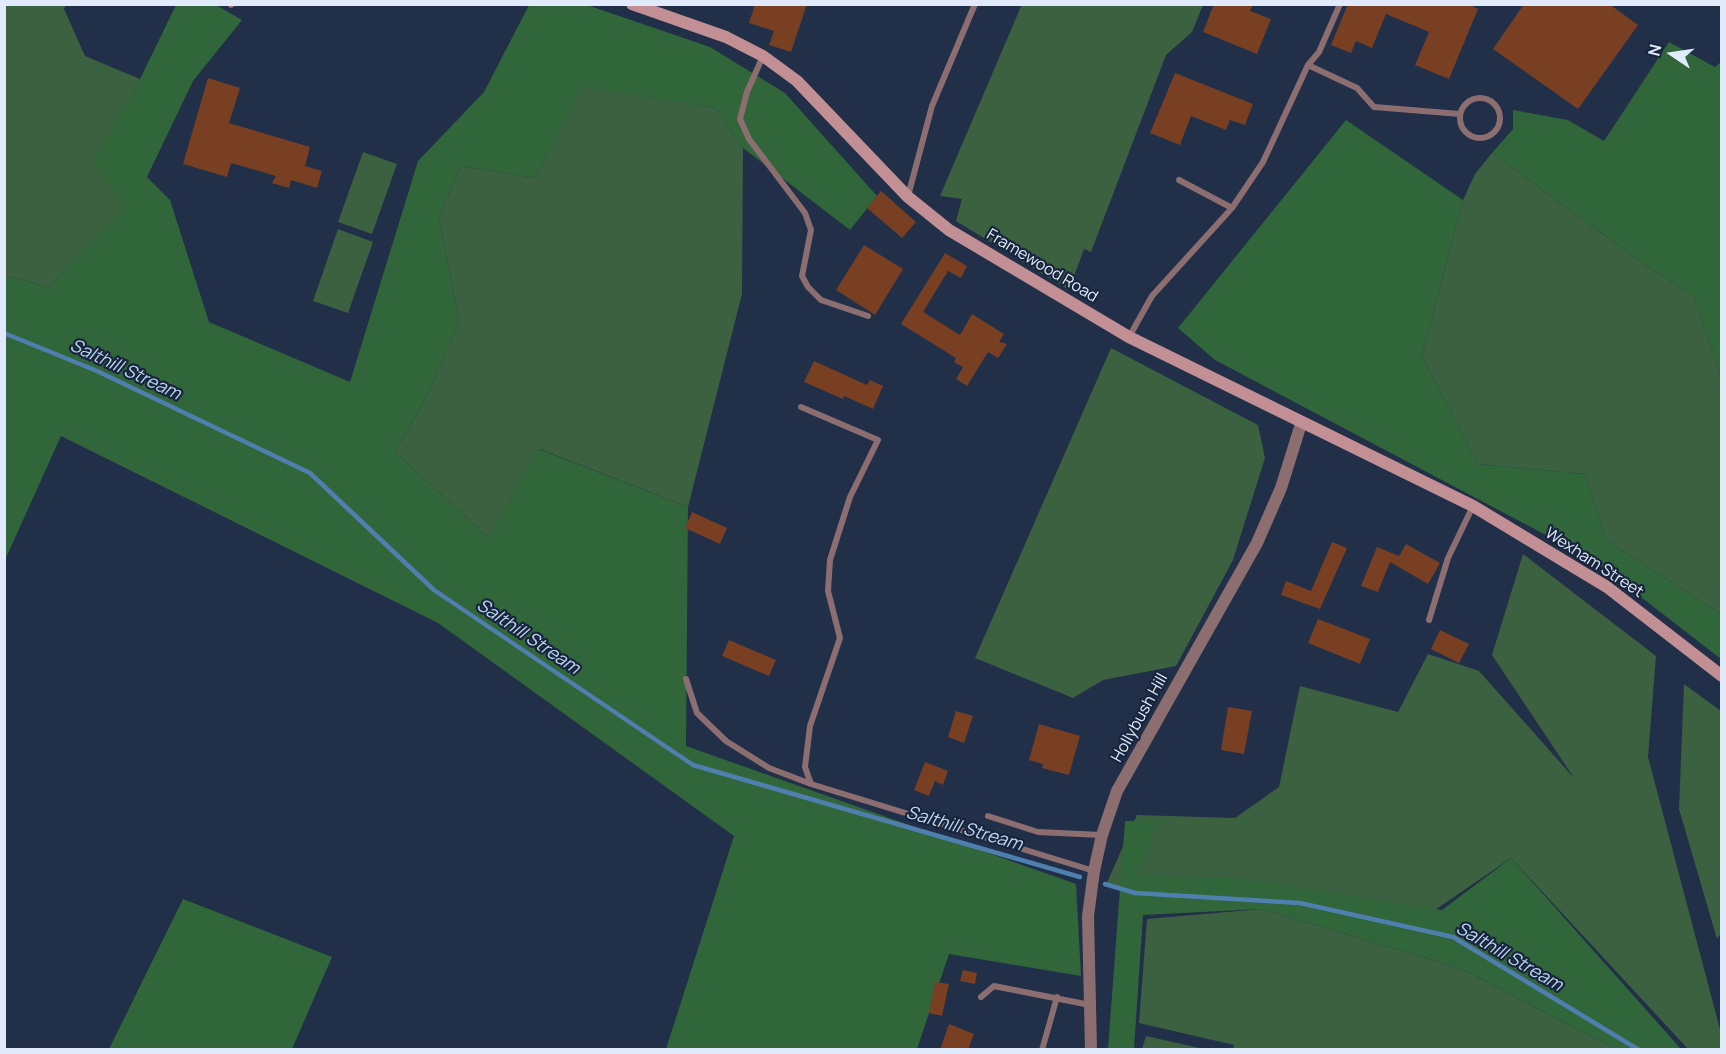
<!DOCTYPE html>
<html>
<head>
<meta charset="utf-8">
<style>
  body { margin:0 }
  #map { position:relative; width:1726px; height:1054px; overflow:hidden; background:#212f48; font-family:Manrope,sans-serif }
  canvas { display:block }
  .frame { position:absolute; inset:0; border:6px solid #e0eafa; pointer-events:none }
  .north { position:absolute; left:1642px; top:24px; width:60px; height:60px; -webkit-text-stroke:4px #18253d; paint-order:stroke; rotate:283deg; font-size:16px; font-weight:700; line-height:24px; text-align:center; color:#e0eafa }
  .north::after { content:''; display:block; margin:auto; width:21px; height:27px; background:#e0eafa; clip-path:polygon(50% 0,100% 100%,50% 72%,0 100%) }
</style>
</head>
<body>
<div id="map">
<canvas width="1726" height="1054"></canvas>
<div class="frame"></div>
<div class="north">N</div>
</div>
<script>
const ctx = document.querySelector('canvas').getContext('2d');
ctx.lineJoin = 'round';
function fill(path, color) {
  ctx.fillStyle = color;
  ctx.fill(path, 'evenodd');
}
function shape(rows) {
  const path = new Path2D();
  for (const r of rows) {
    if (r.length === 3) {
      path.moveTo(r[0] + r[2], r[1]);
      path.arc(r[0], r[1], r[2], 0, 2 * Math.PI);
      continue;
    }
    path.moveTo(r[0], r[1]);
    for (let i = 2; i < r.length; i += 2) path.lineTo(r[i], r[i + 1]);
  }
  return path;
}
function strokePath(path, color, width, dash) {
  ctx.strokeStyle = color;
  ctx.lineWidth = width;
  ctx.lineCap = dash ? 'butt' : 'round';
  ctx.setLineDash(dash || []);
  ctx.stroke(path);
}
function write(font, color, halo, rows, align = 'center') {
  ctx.font = font + ' Manrope,sans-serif';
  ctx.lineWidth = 4.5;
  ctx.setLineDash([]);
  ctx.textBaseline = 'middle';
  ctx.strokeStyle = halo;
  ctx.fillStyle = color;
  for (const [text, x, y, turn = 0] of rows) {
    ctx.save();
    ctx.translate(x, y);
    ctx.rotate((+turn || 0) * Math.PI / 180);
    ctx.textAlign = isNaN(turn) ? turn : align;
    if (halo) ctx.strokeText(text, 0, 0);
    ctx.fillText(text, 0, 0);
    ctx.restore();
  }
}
fill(shape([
  [1022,4,1203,5,1192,32,1166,55,1091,252,1084,249,1069,290,956,221,962,199,940,196],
  [4,5,66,5,64,9,85,56,140,79,93,162,127,208,48,287,5,275],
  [583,85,716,108,743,148,742,294,688,507,540,449,488,537,395,452,427,396,459,322,439,217,461,166,536,178],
  [363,152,397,164,372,234,338,222],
  [1492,153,1645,265,1694,296,1721,376,1721,614,1606,540,1585,474,1478,464,1422,356,1463,200,1475,174],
  [338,229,373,242,348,313,313,301],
  [1111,348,1258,425,1265,458,1233,560,1176,666,1103,680,1073,698,975,658],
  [1523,554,1656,656,1648,757,1721,1033,1721,1049,1688,1049,1511,858,1416,923,1229,893,1105,887,1137,815,1235,818,1279,787,1300,686,1398,712,1428,654,1479,671,1574,778,1492,655],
  [1684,684,1721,711,1722,932,1717,939,1679,809],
  [1262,909,1462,969,1615,1049,1233,1049,1234,1045,1139,1023,1147,919],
  [1146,1036,1204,1049,1142,1049]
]), '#3b6140');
fill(shape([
  [176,5,216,5,242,20,193,81,147,177,170,200,209,322,350,382,418,161,484,92,529,5,587,5,710,47,785,93,877,196,850,230,743,148,716,108,583,86,536,178,461,166,439,217,459,322,427,396,395,452,488,537,539,449,688,507,686,746,1076,884,1081,976,949,954,917,1049,666,1049,734,836,438,623,61,436,5,560,5,275,48,287,126,208,92,162,140,79],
  [1669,42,1715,67,1721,62,1721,376,1694,296,1645,265,1492,153,1513,129,1513,110,1568,120,1604,141],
  [1346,120,1463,200,1422,356,1478,464,1585,474,1606,540,1721,614,1721,659,1593,560,1215,360,1178,328],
  [1159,820,1137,876,1232,877,1442,910,1511,858,1681,1049,1615,1049,1462,969,1262,909,1143,915,1134,1049,1108,1049,1125,821],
  [183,899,332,957,292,1049,109,1049]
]), '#31653a');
strokePath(shape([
  [4,333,97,371,310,473,434,590,693,765,1080,877],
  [1105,884,1135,893,1300,903,1453,937,1639,1050]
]), '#4f7fae', 4.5);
fill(shape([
  [755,4,807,4,791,52,769,45,774,31,749,23],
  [1214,4,1253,4,1250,11,1271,19,1257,54,1203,32],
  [1348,4,1468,4,1478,9,1449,79,1415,65,1429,32,1386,14,1372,48,1356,41,1351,53,1331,45],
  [1524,4,1609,4,1638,25,1578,109,1493,49],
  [1175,73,1253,104,1245,125,1230,120,1226,130,1191,116,1180,145,1150,133],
  [208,78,240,88,229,123,310,147,305,166,322,171,317,188,291,180,289,188,272,183,276,176,231,163,227,177,183,164],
  [881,191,916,222,902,238,867,208],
  [864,245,903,269,875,315,836,290],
  [945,253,967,266,961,278,948,271,923,312,960,335,972,314,1004,334,999,342,1007,344,998,358,988,352,967,386,956,379,963,367,954,362,956,358,901,324],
  [814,361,867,385,870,380,883,386,873,409,844,396,843,399,804,382],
  [692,512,727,528,720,544,685,528],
  [1332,542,1347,548,1320,609,1281,595,1286,581,1311,591],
  [1406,544,1440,563,1428,584,1390,562,1378,592,1361,586,1377,547,1399,556],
  [1318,619,1370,639,1360,664,1308,643],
  [1440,630,1469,644,1459,663,1431,649],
  [729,640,776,660,769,676,722,656],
  [1228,707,1252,711,1244,754,1221,750],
  [956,711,973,716,964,743,948,737],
  [1039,724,1080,736,1069,775,1042,768,1043,764,1029,760],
  [925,762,948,771,943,785,935,781,929,796,914,790],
  [963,970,977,973,975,984,960,981],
  [935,982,949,984,942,1016,929,1013],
  [949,1024,974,1034,968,1050,940,1050]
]), '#783f23');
strokePath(shape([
  [231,5,231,4],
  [763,56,747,92,740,119,749,139,805,213,811,230,802,276,808,287,821,300,868,316],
  [1308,65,1357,88,1374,107,1460,114],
  [1480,118,20],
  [1179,180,1232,208],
  [908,196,932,106,975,4],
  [1129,337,1152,296,1232,208,1263,162,1308,65,1319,52,1340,4],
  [801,407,878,440,850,497,830,560,828,591,840,638,810,726,805,767,811,784],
  [1429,620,1448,558,1473,506],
  [686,679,697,713,726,741,769,768,811,784,1094,871],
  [988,816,1038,832,1101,835],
  [981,997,994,986,1090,1005],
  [1042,1050,1057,997]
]), '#8d6e70', 6);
strokePath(shape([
  [1091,1050,1088,916,1094,871,1102,835,1117,791,1257,543,1281,488,1301,424]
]), '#8d6e70', 12);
strokePath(shape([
  [632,4,726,37,763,56,797,81,908,197,949,230,1129,337,1473,506,1607,587,1722,676]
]), '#c29094', 12);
write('16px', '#e0eafa', '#18253d', [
  ["Framewood Road",1042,266,31],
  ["Wexham Street",1594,563,33],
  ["Hollybush Hill",1140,718,-61]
]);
write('italic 18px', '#bbd6f1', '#18253d', [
  ["Salthill Stream",125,370,25],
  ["Salthill Stream",528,637,34],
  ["Salthill Stream",964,829,16],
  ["Salthill Stream",1509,957,30]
]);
</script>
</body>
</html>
